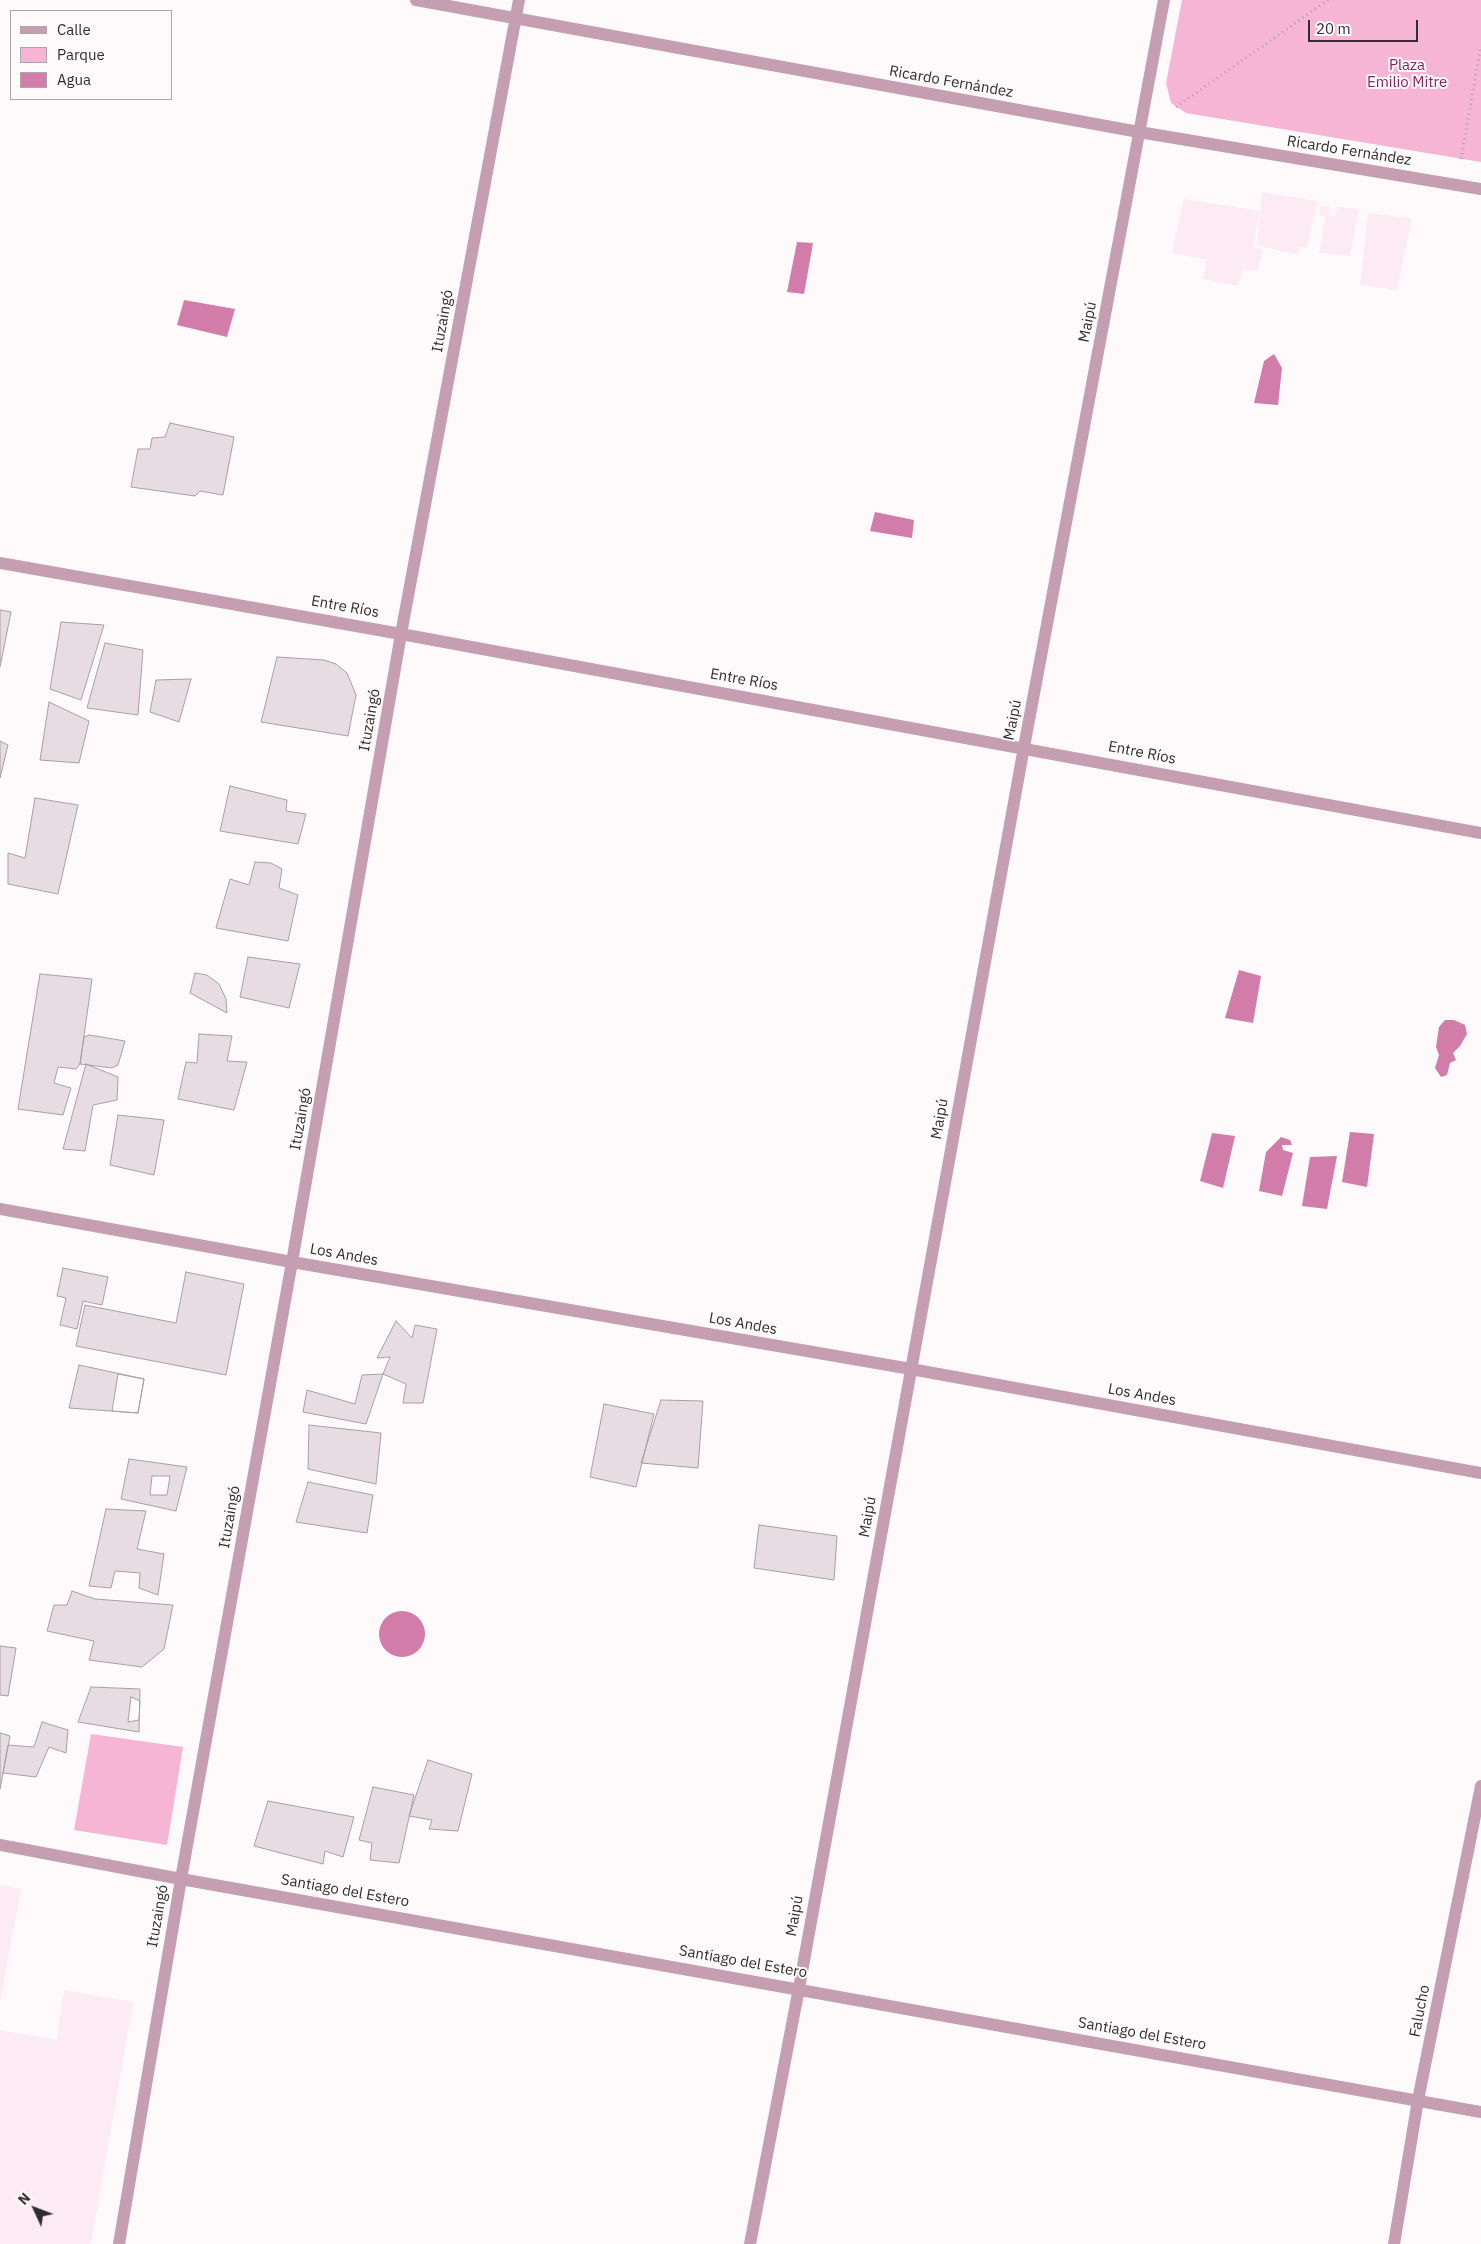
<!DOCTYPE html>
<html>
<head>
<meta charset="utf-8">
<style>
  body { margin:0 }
  #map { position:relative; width:1481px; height:2244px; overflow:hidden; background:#fefafc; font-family:"IBM Plex Sans",sans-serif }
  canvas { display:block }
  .legend { position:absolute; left:10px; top:10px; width:162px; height:90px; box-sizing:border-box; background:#fefafc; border:1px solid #aca8aa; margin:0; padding:6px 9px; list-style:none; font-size:15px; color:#312d2f }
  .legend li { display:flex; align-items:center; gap:10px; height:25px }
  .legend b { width:25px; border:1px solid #aca8aa }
  .north { position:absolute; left:10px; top:2184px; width:50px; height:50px; -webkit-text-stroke:4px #fefafc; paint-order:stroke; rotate:313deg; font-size:14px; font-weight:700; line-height:20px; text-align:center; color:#312d2f }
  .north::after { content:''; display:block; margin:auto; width:18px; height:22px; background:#312d2f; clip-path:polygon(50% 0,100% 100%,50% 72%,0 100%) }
  .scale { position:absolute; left:1308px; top:20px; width:110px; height:22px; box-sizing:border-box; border:2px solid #312d2f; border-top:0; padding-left:6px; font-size:15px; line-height:18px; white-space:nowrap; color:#312d2f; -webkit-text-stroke:4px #fefafc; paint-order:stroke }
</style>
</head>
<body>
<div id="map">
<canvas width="1481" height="2244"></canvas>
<ul class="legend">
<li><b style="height:6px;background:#c69eb1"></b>Calle</li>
<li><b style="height:14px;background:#f6b5d5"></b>Parque</li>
<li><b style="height:14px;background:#d27ca9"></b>Agua</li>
</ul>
<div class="north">N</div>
<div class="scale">20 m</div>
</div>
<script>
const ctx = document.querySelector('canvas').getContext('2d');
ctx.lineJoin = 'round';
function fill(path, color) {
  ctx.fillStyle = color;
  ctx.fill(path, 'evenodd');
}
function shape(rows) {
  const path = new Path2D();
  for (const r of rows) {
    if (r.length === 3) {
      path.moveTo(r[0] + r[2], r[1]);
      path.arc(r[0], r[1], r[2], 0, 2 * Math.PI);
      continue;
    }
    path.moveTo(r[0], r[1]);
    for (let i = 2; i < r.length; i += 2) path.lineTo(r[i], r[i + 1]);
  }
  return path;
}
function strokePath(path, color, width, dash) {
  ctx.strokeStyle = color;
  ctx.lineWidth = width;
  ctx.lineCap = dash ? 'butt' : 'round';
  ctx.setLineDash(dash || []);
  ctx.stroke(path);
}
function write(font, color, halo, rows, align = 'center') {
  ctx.font = font + ' "IBM Plex Sans",sans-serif';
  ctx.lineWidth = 4;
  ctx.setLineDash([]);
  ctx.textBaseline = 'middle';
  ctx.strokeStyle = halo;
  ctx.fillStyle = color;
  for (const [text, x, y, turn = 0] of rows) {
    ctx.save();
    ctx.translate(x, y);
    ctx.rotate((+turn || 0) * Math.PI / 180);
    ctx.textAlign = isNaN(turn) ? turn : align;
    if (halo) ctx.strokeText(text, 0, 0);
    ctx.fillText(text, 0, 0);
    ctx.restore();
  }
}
fill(shape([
  [1262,192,1317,201,1307,247,1299,247,1298,255,1257,245],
  [1184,199,1260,211,1253,247,1264,250,1257,271,1243,270,1238,286,1203,279,1207,260,1172,253],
  [1320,206,1331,207,1329,215,1335,216,1337,207,1359,209,1350,256,1319,253,1325,217,1319,215],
  [1368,213,1412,218,1397,290,1360,285],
  [0,1885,21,1889,0,2002],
  [64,1990,133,2002,91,2244,0,2244,0,2030,57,2040]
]), '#fdebf4');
fill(shape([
  [1182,0,1481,0,1481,162,1186,113,1171,103,1166,83],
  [91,1734,183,1747,167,1845,74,1830]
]), '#f6b5d5');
fill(shape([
  [797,242,813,243,804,294,787,292],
  [184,300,235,309,227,337,177,325],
  [1274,354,1282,368,1278,405,1254,403,1264,361],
  [875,512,914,520,912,538,870,531],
  [1239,970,1261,976,1253,1023,1225,1018],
  [1445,1020,1454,1020,1465,1025,1467,1034,1460,1046,1453,1053,1456,1060,1450,1063,1447,1075,1441,1077,1435,1068,1439,1055,1436,1047,1439,1027],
  [1350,1132,1374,1134,1367,1187,1342,1182],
  [1212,1133,1235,1136,1223,1188,1200,1181],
  [1281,1137,1290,1140,1292,1145,1282,1145,1283,1150,1293,1153,1282,1196,1259,1191,1266,1152],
  [1337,1156,1327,1209,1302,1206,1310,1157],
  [402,1634,23]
]), '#d27ca9');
const building = shape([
  [170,423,234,437,223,495,200,491,195,496,131,487,138,449,150,449,152,438,165,437,170,423],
  [0,610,11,612,0,667,0,610],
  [61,622,104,625,81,700,50,689,61,622],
  [105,643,143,650,138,715,87,708,105,643],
  [277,657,324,660,336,664,347,673,356,695,348,736,261,722,277,657],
  [191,679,179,722,150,712,156,680,191,679],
  [49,702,89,721,79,763,40,760,49,702],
  [0,741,8,745,0,778,0,741],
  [230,786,287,800,286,811,306,814,298,844,220,831,230,786],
  [35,798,78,805,58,894,8,884,8,853,25,858,35,798],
  [255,862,271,863,282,869,279,888,298,895,288,941,216,928,230,879,249,885,255,862],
  [248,957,300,964,289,1008,240,997,248,957],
  [195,973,207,975,219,984,226,999,227,1013,190,993,195,973],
  [40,974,92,979,80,1064,76,1069,58,1067,54,1083,71,1088,63,1115,18,1109,40,974],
  [199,1034,232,1036,227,1061,247,1062,234,1110,178,1099,186,1062,197,1063,199,1034],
  [89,1035,125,1041,118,1065,112,1068,80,1064,84,1037,89,1035],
  [86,1064,118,1077,117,1100,93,1105,85,1151,63,1149,86,1064],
  [118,1115,164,1120,154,1175,110,1165,118,1115],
  [63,1268,108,1277,102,1305,83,1301,77,1329,60,1325,66,1298,57,1296,63,1268],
  [186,1272,244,1284,226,1375,76,1346,85,1305,176,1323,186,1272],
  [396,1321,412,1338,415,1325,437,1329,423,1403,403,1403,406,1384,383,1374,390,1357,377,1358,396,1321],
  [79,1365,144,1379,138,1413,69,1408,79,1365],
  [118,1374,144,1379,138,1413,112,1411,118,1374],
  [383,1374,366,1424,303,1412,307,1390,355,1404,362,1375,383,1374],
  [661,1400,703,1401,698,1468,641,1463,661,1400],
  [604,1404,654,1414,636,1487,590,1477,604,1404],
  [309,1425,381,1433,376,1484,308,1469,309,1425],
  [129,1459,187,1467,176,1511,121,1499,129,1459],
  [152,1476,170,1476,167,1495,150,1495,152,1476],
  [308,1482,373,1495,367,1533,296,1522,308,1482],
  [106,1509,146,1511,137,1549,164,1554,158,1595,139,1588,140,1573,115,1571,111,1588,89,1586,106,1509],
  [759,1525,837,1536,834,1580,754,1568,759,1525],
  [72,1591,95,1599,173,1605,164,1649,142,1667,89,1660,94,1641,47,1631,54,1605,67,1605,72,1591],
  [0,1646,16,1648,8,1696,0,1695,0,1646],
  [91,1687,140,1689,139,1732,78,1722,91,1687],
  [131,1697,140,1701,139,1720,128,1722,131,1697],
  [42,1722,68,1730,66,1753,49,1747,36,1777,3,1773,8,1745,34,1747,42,1722],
  [0,1733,10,1736,0,1789,0,1733],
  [428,1760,472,1774,458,1831,429,1829,432,1820,409,1816,428,1760],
  [373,1787,414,1795,399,1863,370,1860,372,1843,359,1840,373,1787],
  [268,1801,354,1817,343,1857,325,1851,323,1864,254,1846,268,1801]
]);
fill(building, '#e7dce1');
strokePath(building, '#a99fa3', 1);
strokePath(shape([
  [1176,107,1328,0],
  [1461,159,1481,46]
]), '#a8a4a6', 3, [1, 4]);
strokePath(shape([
  [416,0,1139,132,1481,189],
  [0,563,401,634,1481,833],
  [0,1209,292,1262,911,1369,1481,1473],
  [0,1845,181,1879,1481,2112],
  [119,2244,181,1879,292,1262,401,634,519,0],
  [750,2244,799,1988,1024,747,1164,0],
  [1394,2244,1418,2100,1481,1786]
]), '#c69eb1', 12);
write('15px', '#892461', '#fefafc', [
  ["Plaza",1407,66],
  ["Emilio Mitre",1407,83]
]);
write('15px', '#312d2f', '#fefafc', [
  ["Ricardo Fernández",951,82,10],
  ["Ricardo Fernández",1349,151,9],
  ["Ituzaingó",443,321,-80],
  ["Maipú",1088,322,-79],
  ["Entre Ríos",345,607,10],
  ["Entre Ríos",744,680,10],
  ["Ituzaingó",370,720,-80],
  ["Maipú",1013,720,-79],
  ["Entre Ríos",1142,753,11],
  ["Ituzaingó",301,1119,-80],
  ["Maipú",940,1119,-80],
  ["Los Andes",344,1255,10],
  ["Los Andes",743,1324,10],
  ["Los Andes",1142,1395,10],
  ["Ituzaingó",230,1517,-80],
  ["Maipú",868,1517,-80],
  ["Santiago del Estero",345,1891,10],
  ["Ituzaingó",158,1916,-80],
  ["Maipú",795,1916,-80],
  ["Santiago del Estero",743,1962,10],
  ["Falucho",1420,2011,-79],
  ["Santiago del Estero",1142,2034,10]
]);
</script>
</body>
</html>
